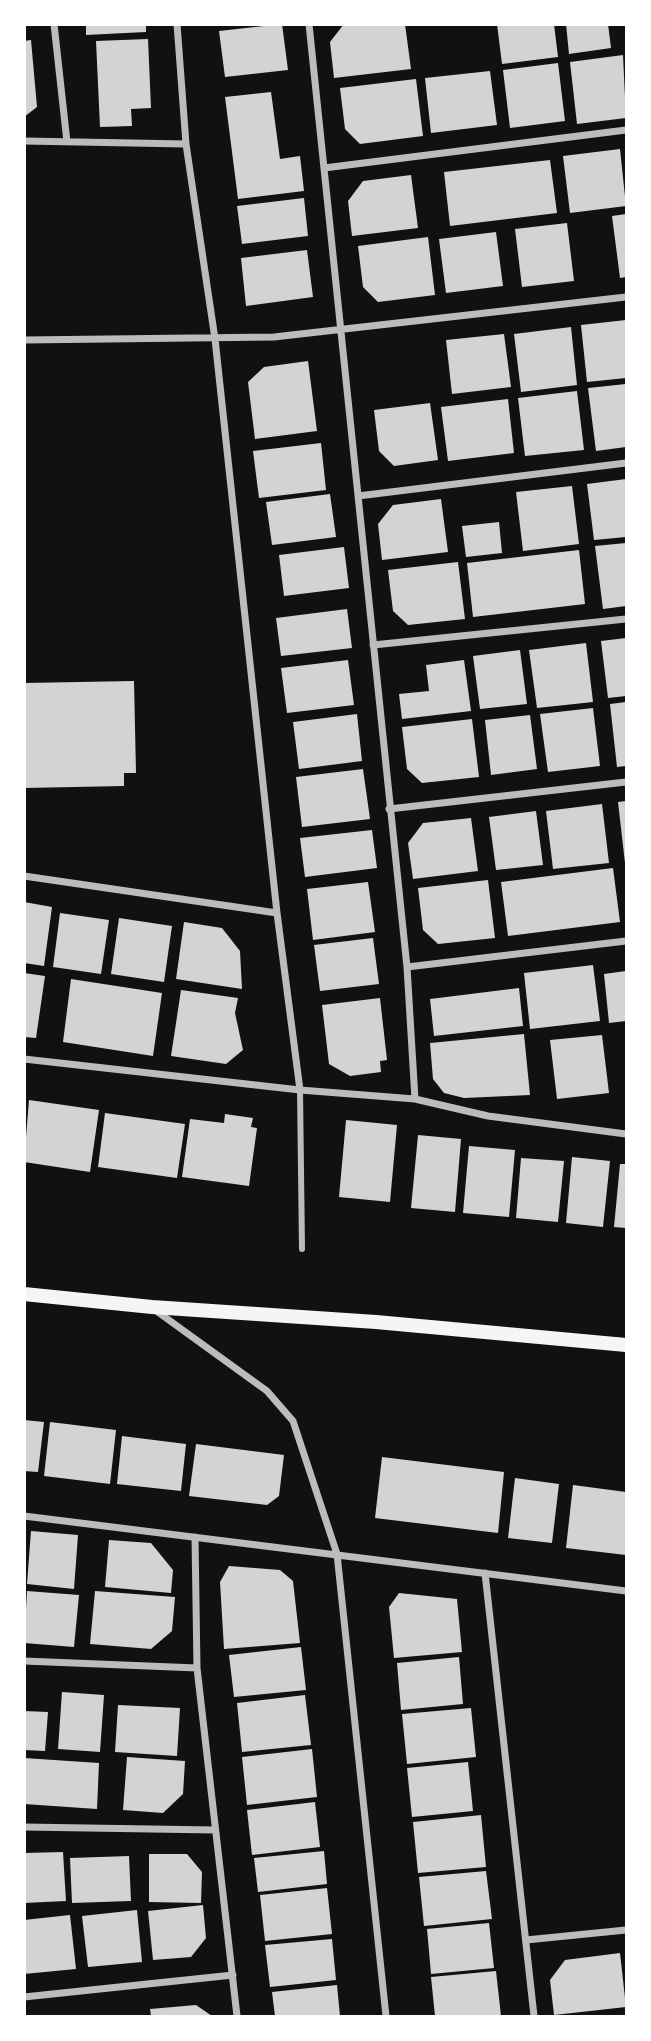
<!DOCTYPE html>
<html>
<head>
<meta charset="utf-8">
<style>
  body { margin:0 }
  #map { position:relative; width:651px; height:2041px; overflow:hidden; background:#111; font-family:"Noto Sans",sans-serif }
  canvas { display:block }
  .frame { position:absolute; inset:0; border:26px solid #fff; pointer-events:none }
</style>
</head>
<body>
<div id="map">
<canvas width="651" height="2041"></canvas>
<div class="frame"></div>
</div>
<script>
const ctx = document.querySelector('canvas').getContext('2d');
ctx.lineJoin = 'round';
function fill(path, color) {
  ctx.fillStyle = color;
  ctx.fill(path, 'evenodd');
}
function shape(rows) {
  const path = new Path2D();
  for (const r of rows) {
    path.moveTo(r[0], r[1]);
    for (let i = 2; i < r.length; i += 2) path.lineTo(r[i], r[i + 1]);
  }
  return path;
}
function strokePath(path, color, width, dash) {
  ctx.strokeStyle = color;
  ctx.lineWidth = width;
  ctx.lineCap = dash ? 'butt' : 'round';
  ctx.setLineDash(dash || []);
  ctx.stroke(path);
}
fill(shape([
  [86,24,146,24,146,32,86,35],
  [282,24,288,70,225,77,219,31],
  [344,24,405,24,411,69,334,78,330,42],
  [497,24,554,24,558,57,502,64],
  [566,24,608,24,611,48,569,54],
  [148,39,151,108,131,109,132,126,100,127,96,41],
  [31,40,37,107,24,117,24,41],
  [623,55,626,118,577,124,570,62],
  [558,63,565,121,510,128,503,70],
  [490,71,497,125,431,133,425,78],
  [416,79,423,136,360,144,345,129,340,88],
  [271,92,280,159,300,156,304,191,238,199,225,97],
  [620,149,626,206,570,213,563,156],
  [550,160,557,213,450,226,444,172],
  [411,175,418,228,352,236,348,201,363,181],
  [304,198,308,236,242,244,237,206],
  [626,214,626,277,620,278,612,216],
  [567,223,574,281,522,287,515,229],
  [496,232,503,286,446,293,439,239],
  [428,237,435,295,378,302,363,287,358,246],
  [307,250,313,297,246,306,241,258],
  [626,320,626,378,587,382,581,325],
  [571,327,577,385,521,392,514,334],
  [504,334,511,387,452,394,446,340],
  [308,361,317,431,255,439,248,382,264,367],
  [626,384,626,447,596,451,588,388],
  [577,391,584,450,525,456,518,398],
  [508,399,514,453,448,461,441,407],
  [430,403,438,460,394,466,379,451,374,410],
  [321,443,326,490,259,498,253,451],
  [626,479,626,537,594,540,587,484],
  [572,486,579,544,523,551,516,492],
  [330,494,336,537,272,545,266,502],
  [441,499,448,552,382,560,378,524,393,505],
  [499,522,502,553,466,557,462,526],
  [626,543,626,606,603,609,595,546],
  [344,547,349,588,284,596,279,555],
  [579,550,585,604,473,617,467,563],
  [458,562,465,619,408,625,393,611,388,570],
  [347,609,352,648,281,656,276,618],
  [626,638,626,696,608,698,601,641],
  [586,643,593,702,537,708,529,650],
  [520,650,527,704,480,709,473,656],
  [348,660,354,705,287,713,281,668],
  [464,660,471,711,402,719,399,694,429,691,426,665],
  [134,681,136,773,124,773,124,786,24,788,24,683],
  [626,702,626,766,617,767,610,704],
  [593,708,600,766,548,772,540,714],
  [357,714,362,761,299,769,293,722],
  [530,715,537,769,491,775,485,720],
  [472,719,479,777,422,783,407,769,402,727],
  [363,769,370,819,302,827,296,777],
  [626,801,626,863,625,863,618,802],
  [602,804,609,863,553,869,546,811],
  [536,811,543,865,496,870,489,817],
  [471,818,478,871,413,879,408,843,423,823],
  [372,830,377,868,305,877,300,838],
  [613,868,620,922,508,936,501,882],
  [488,880,495,938,438,944,423,930,418,888],
  [368,882,375,932,313,940,307,889],
  [24,902,52,907,44,966,24,963],
  [60,913,109,920,101,974,53,967],
  [119,918,172,926,164,982,111,974],
  [184,922,222,928,240,951,242,989,176,979],
  [373,938,379,984,320,991,314,945],
  [593,965,600,1021,530,1029,524,973],
  [626,971,626,1021,609,1023,604,974],
  [24,973,45,976,36,1038,24,1037],
  [71,979,162,993,153,1056,63,1042],
  [519,988,523,1026,434,1036,430,999],
  [181,990,238,998,235,1013,243,1050,226,1064,171,1056],
  [380,998,387,1060,380,1061,381,1072,350,1076,329,1064,322,1005],
  [524,1034,530,1095,464,1098,444,1093,433,1079,430,1043],
  [602,1035,609,1093,557,1099,550,1040],
  [29,1100,99,1110,90,1172,24,1162],
  [105,1113,185,1124,177,1178,98,1167],
  [225,1114,253,1118,251,1127,257,1128,249,1186,182,1177,190,1119,224,1123],
  [346,1120,397,1125,390,1202,339,1197],
  [418,1135,461,1139,455,1212,411,1208],
  [469,1146,515,1150,509,1217,463,1213],
  [572,1157,610,1161,603,1227,566,1223],
  [521,1158,564,1161,558,1222,516,1218],
  [620,1164,626,1164,626,1228,614,1227],
  [24,1420,44,1422,38,1472,24,1471],
  [50,1422,116,1430,110,1484,44,1476],
  [122,1436,186,1444,181,1491,117,1484],
  [196,1444,284,1455,279,1496,267,1505,189,1496],
  [382,1457,504,1472,498,1533,375,1518],
  [515,1478,559,1484,552,1543,508,1538],
  [573,1485,626,1492,626,1555,566,1548],
  [31,1531,78,1535,74,1589,27,1584],
  [109,1540,151,1543,173,1570,171,1593,105,1587],
  [229,1566,280,1570,293,1581,300,1643,224,1649,220,1582],
  [27,1591,79,1595,74,1647,24,1643],
  [95,1591,175,1597,172,1631,151,1649,90,1644],
  [399,1593,457,1599,462,1652,394,1658,389,1607],
  [301,1647,306,1690,234,1697,229,1655],
  [459,1657,463,1704,401,1710,397,1663],
  [62,1692,104,1695,100,1752,58,1749],
  [305,1695,311,1745,242,1752,237,1703],
  [118,1705,180,1708,177,1756,115,1752],
  [471,1708,476,1757,407,1764,402,1714],
  [24,1711,48,1712,45,1751,24,1750],
  [312,1749,317,1797,247,1805,242,1757],
  [127,1757,185,1761,183,1794,163,1813,123,1810],
  [24,1758,99,1763,97,1809,24,1804],
  [468,1762,473,1811,412,1817,407,1768],
  [315,1802,320,1847,252,1855,247,1810],
  [481,1815,486,1867,418,1873,413,1822],
  [324,1851,327,1884,258,1892,254,1858],
  [63,1852,66,1901,24,1903,24,1853],
  [149,1854,187,1854,202,1872,201,1903,149,1902],
  [129,1856,131,1901,72,1903,70,1858],
  [486,1871,492,1919,424,1926,419,1877],
  [327,1888,332,1934,265,1941,260,1895],
  [203,1905,206,1938,191,1957,153,1960,148,1911],
  [137,1910,142,1962,88,1967,82,1916],
  [70,1915,76,1969,24,1974,24,1920],
  [489,1923,494,1968,431,1974,427,1929],
  [332,1939,336,1980,270,1987,265,1945],
  [620,1953,626,2007,554,2015,550,1980,565,1960],
  [496,1971,501,2016,435,2016,431,1977],
  [337,1985,340,2016,275,2016,272,1992],
  [196,2005,212,2016,151,2016,150,2009]
]), '#d3d3d3');
strokePath(shape([
  [300,1090,302,1249]
]), '#bcbcbc', 6);
strokePath(shape([
  [54,24,67,142],
  [177,24,186,144,215,339,277,913,300,1090],
  [309,24,407,967,415,1099],
  [24,141,186,144],
  [324,168,626,130],
  [24,340,274,337,626,297],
  [358,496,626,463],
  [373,645,626,619],
  [389,809,626,782],
  [24,876,277,913],
  [407,967,626,941],
  [24,1059,300,1090,415,1099,488,1116,626,1134],
  [155,1310,267,1391,293,1421,337,1554,386,2016],
  [24,1516,626,1591],
  [195,1537,197,1668,237,2016],
  [485,1573,534,2016],
  [24,1661,197,1668],
  [24,1827,215,1830],
  [526,1940,626,1930],
  [24,1997,233,1975]
]), '#bcbcbc', 7);
strokePath(shape([
  [24,1294,152,1307,376,1322,626,1345]
]), '#f5f5f5', 14);
</script>
</body>
</html>
